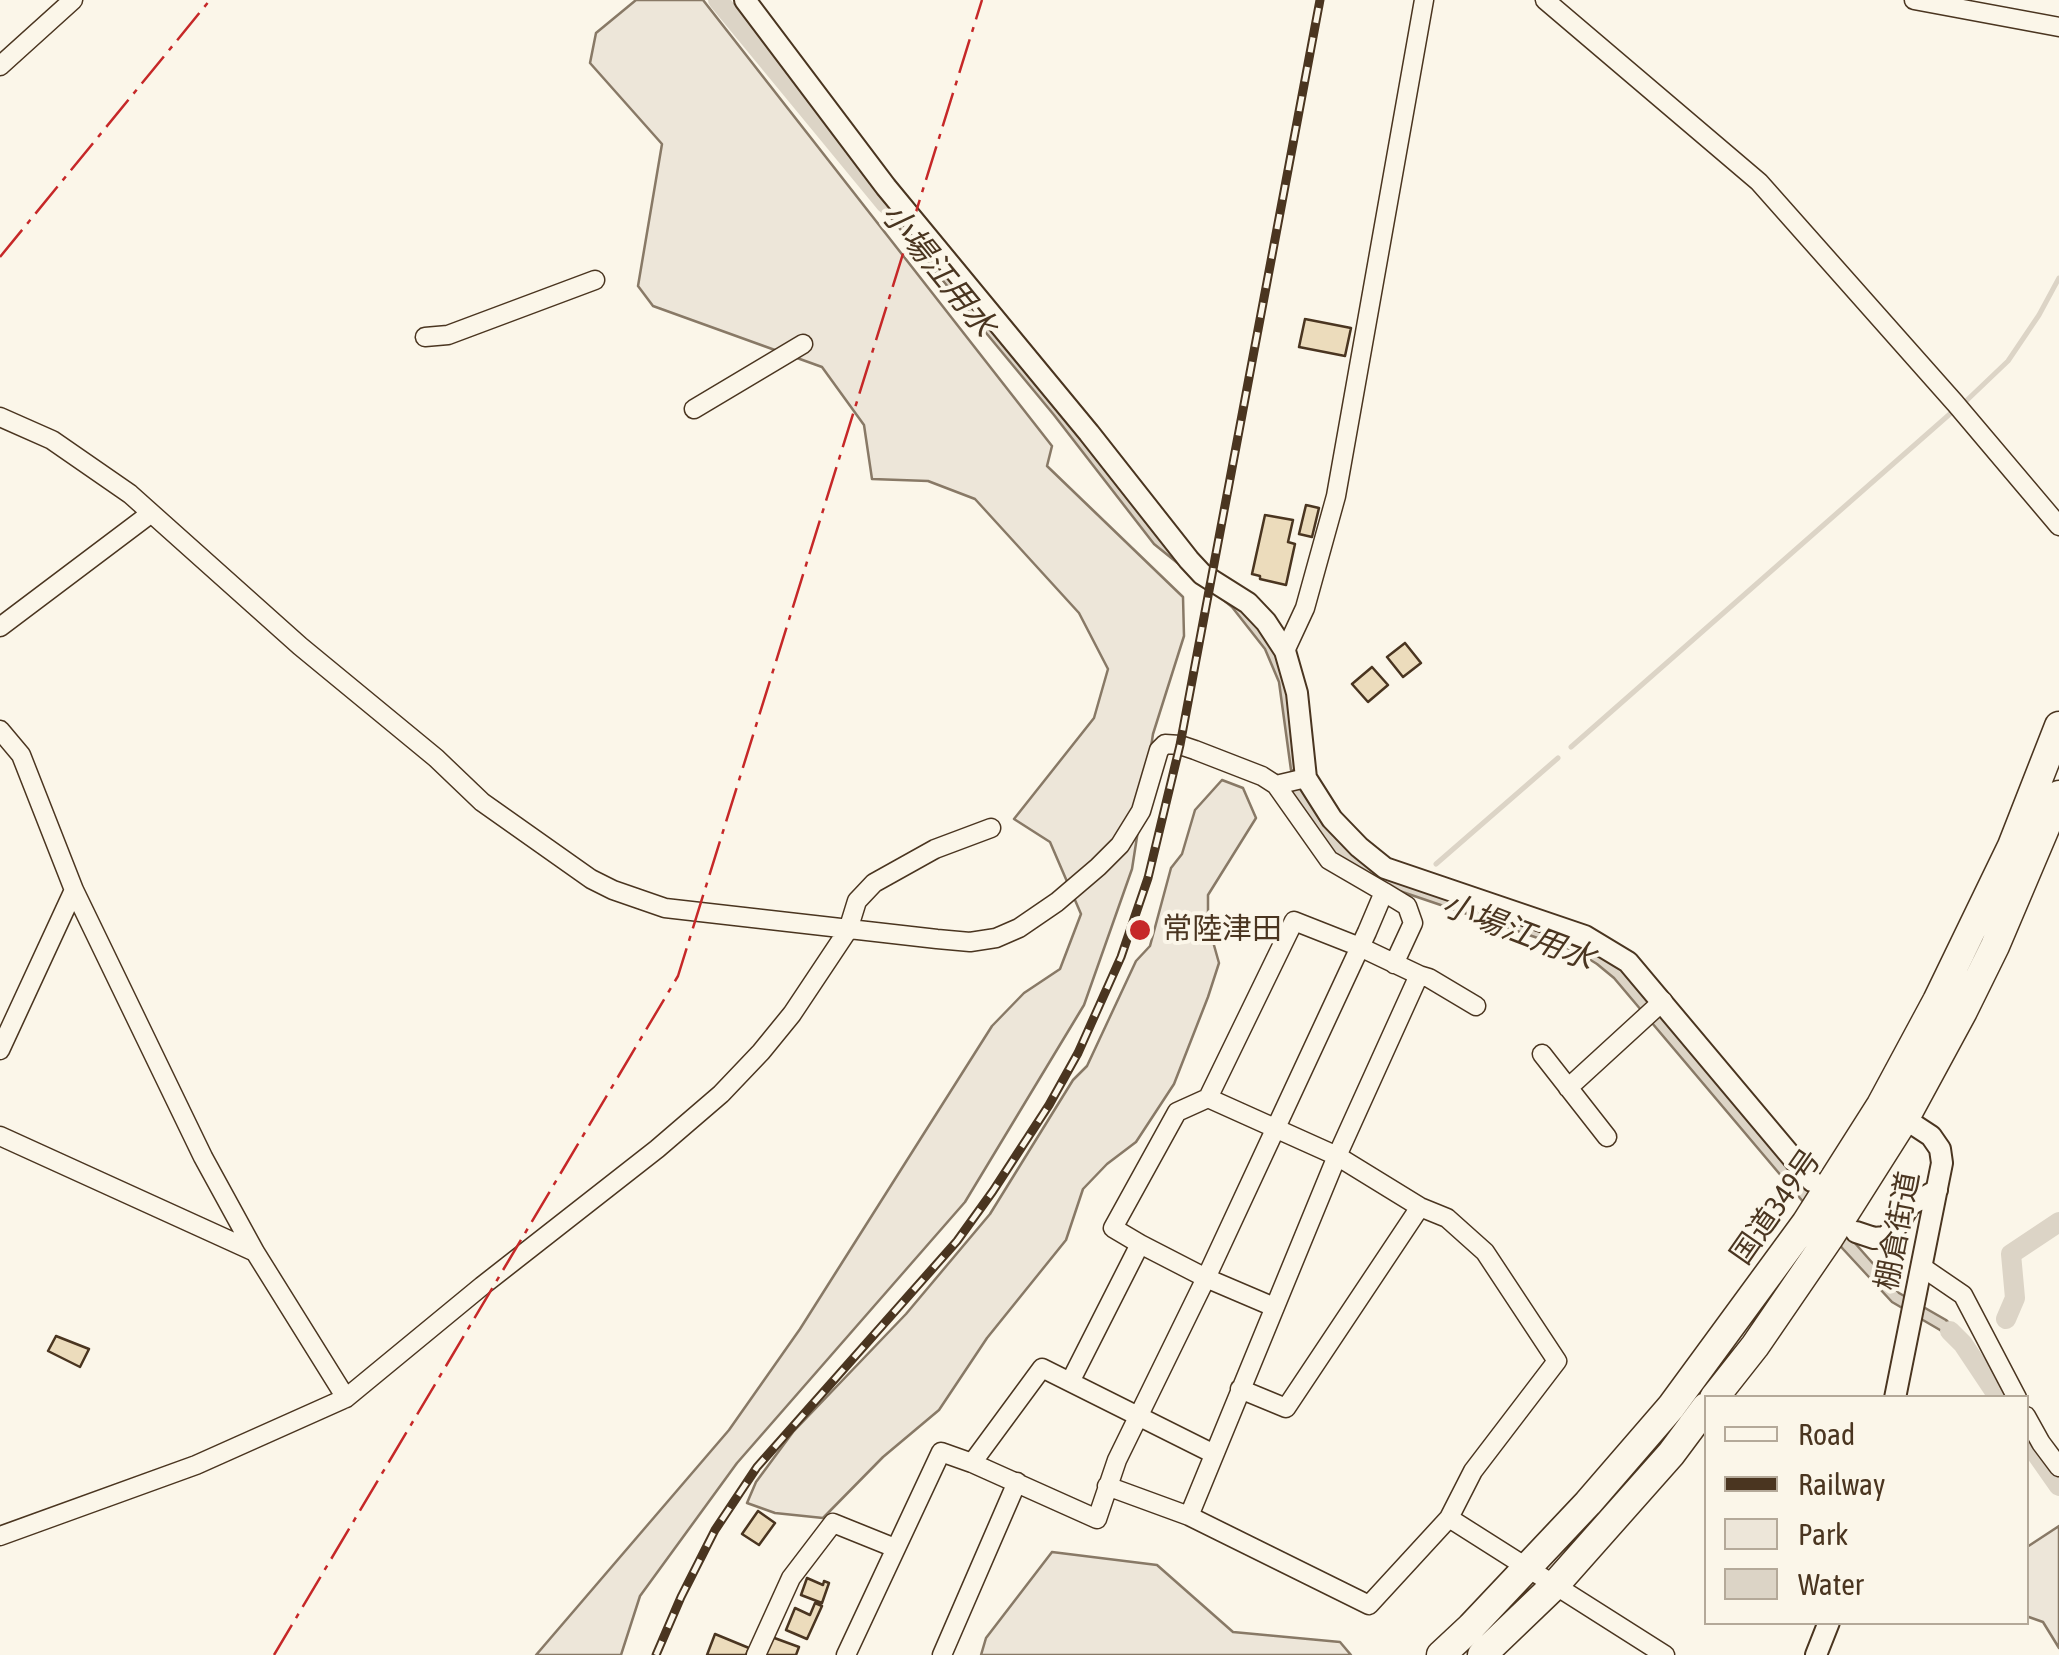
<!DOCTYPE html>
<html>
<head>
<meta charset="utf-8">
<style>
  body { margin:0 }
  #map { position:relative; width:2059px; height:1655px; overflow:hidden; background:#fbf6e9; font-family:"Asap Condensed",sans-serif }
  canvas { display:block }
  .legend { position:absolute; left:1704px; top:1395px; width:325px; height:230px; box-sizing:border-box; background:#fbf6e9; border:2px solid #b4a999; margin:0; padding:12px 18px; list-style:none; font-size:30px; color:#4a3520 }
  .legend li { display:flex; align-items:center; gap:20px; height:50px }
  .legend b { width:50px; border:2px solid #b4a999 }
</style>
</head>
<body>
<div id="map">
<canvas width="2059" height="1655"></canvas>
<ul class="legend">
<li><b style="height:12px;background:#fbf6e9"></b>Road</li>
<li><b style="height:12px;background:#4a3520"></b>Railway</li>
<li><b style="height:28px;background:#ede6d9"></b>Park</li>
<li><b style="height:28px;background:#dcd4c6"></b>Water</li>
</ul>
</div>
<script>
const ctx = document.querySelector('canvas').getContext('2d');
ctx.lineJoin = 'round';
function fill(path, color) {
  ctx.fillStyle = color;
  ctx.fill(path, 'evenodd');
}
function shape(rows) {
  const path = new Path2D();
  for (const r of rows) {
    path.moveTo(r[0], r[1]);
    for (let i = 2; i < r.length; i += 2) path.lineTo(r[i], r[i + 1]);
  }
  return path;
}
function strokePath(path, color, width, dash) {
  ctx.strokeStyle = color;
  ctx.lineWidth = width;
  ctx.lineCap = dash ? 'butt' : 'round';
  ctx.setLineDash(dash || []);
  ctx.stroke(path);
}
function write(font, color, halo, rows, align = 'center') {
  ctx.font = font + ' "Asap Condensed","Noto Sans JP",sans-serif';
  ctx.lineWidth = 8;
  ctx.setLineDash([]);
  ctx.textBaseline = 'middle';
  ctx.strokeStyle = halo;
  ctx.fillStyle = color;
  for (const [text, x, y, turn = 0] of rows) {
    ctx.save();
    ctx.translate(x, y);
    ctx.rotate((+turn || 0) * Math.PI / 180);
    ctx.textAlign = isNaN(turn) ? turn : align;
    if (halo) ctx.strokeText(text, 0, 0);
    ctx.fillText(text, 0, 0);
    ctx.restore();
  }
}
const green = shape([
  [636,0,703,0,1052,446,1047,466,1183,597,1184,636,1153,734,1132,869,1084,1005,965,1202,737,1463,640,1596,621,1655,536,1655,729,1430,800,1329,992,1026,1024,993,1060,969,1081,914,1050,842,1014,819,1094,718,1108,669,1079,613,975,499,928,481,872,479,864,425,822,367,653,306,638,286,662,144,590,63,596,33,636,0],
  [1222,780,1243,788,1256,818,1208,895,1208,924,1219,963,1208,997,1174,1084,1136,1142,1107,1164,1083,1189,1066,1240,987,1338,939,1410,883,1457,823,1518,775,1513,747,1503,756,1482,793,1432,906,1314,990,1214,1073,1080,1087,1066,1136,961,1150,946,1171,868,1182,854,1195,810,1222,780],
  [2059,1526,2059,1648,2043,1622,2026,1616,2027,1547,2059,1526],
  [1052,1552,1157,1565,1233,1632,1340,1642,1351,1655,981,1655,986,1638,1052,1552]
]);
fill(green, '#ede6d9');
strokePath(green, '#887966', 2.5);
const water = shape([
  [875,183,1062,409,1241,603,1274,646,1290,681,1300,771,1291,770,1279,682,1265,649,1232,607,1154,544,1054,415,867,189,875,183],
  [1380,874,1579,941,1623,970,1808,1190,1899,1293,1946,1320,1974,1348,1963,1354,1940,1330,1892,1302,1843,1249,1614,978,1597,964,1576,951,1376,883,1380,874]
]);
fill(water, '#dcd4c6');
strokePath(water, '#887966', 2.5);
strokePath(shape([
  [1965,402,2008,361,2039,315,2059,278],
  [1571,747,1951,413],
  [1436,864,1558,758]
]), '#dcd4c6', 5);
strokePath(shape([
  [718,0,886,204],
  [1297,789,1304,814,1325,842,1346,861,1365,872],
  [2006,1319,2015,1298,2011,1254,2059,1222],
  [1950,1331,1963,1344,1999,1398],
  [2026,1439,2059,1486]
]), '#dcd4c6', 20);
const building = shape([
  [1305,319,1351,328,1345,356,1299,347,1305,319],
  [1306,505,1319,508,1312,537,1299,534,1306,505],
  [1265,515,1293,520,1288,542,1295,544,1286,585,1260,579,1260,576,1252,574,1265,515],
  [1405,643,1421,663,1403,677,1387,657,1405,643],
  [1372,667,1388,685,1368,702,1352,684,1372,667],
  [56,1336,89,1349,80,1367,48,1351,56,1336],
  [758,1511,775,1523,759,1545,742,1534,758,1511],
  [807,1578,823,1585,824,1581,829,1583,822,1603,801,1595,807,1578],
  [815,1603,822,1606,807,1639,786,1630,795,1608,810,1615,815,1603],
  [715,1634,749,1648,746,1655,707,1655,715,1634],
  [769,1636,799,1647,796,1655,762,1655,769,1636]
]);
fill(building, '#ecdcbc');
strokePath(building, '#4a3520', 2.5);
const minor = shape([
  [1545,0,1759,182,1955,403,2059,526],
  [1914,0,2059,27],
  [0,66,73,0],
  [425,337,448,335,595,280],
  [694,409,803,344],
  [0,417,52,440,130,494,300,646,436,758,482,802,591,879,613,890,665,908,937,939,970,942,996,938,1019,928,1057,902,1098,867,1120,845,1141,811,1159,750,1165,744,1180,745,1195,750,1262,776,1276,785,1306,778],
  [0,627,150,514],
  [1285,651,1305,608,1336,496,1424,0],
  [0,730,21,755,74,890,203,1157,255,1252,346,1398],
  [1384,892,1407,906,1413,923,1394,964],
  [1419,975,1429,978,1476,1006],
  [0,1050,74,890],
  [1542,1054,1607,1137],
  [1568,1088,1663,1001],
  [0,1136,255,1252],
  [1140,1244,1113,1228,1177,1112,1208,1098],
  [1922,1267,1963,1295,2017,1398],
  [1070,1382,1214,1454],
  [1240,1389,1286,1408,1420,1207],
  [2026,1416,2041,1443,2059,1467],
  [972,1463,1042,1368,1070,1382,1140,1244,1206,1278,1274,1307],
  [1107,1486,1189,1516,1369,1605,1449,1518,1473,1471,1557,1361,1485,1252,1447,1218,1420,1207,1337,1156,1208,1098,1294,921,1360,947,1419,975,1337,1156,1189,1516],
  [1449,1518,1665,1655],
  [0,1536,196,1465,346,1398,482,1286,657,1149,721,1094,761,1052,792,1014,848,930,857,901,874,883,935,849,991,828],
  [756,1655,791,1578,833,1523,895,1548],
  [846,1655,941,1452,972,1463,1097,1519,1117,1460,1206,1278,1367,932,1384,892,1329,860,1276,785],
  [942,1655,1017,1482]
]);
const tertiary = shape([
  [745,0,886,187,1089,433,1189,560,1202,574,1248,603,1266,622,1285,651,1297,693,1306,778,1332,819,1359,847,1385,868,1585,936,1628,962,1812,1181],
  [1856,1232,1874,1238,1885,1237,1897,1226,1910,1205,1937,1190],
  [1895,1398,1942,1163,1940,1149,1931,1136,1896,1113],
  [1816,1655,1829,1622]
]);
const trunk = shape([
  [1714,1398,1755,1346,1829,1238,1905,1118,1963,1011,1995,946,2059,795],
  [1441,1655,1471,1627,1588,1503,1671,1407,1806,1223,1881,1105,1937,1001,2012,846,2059,726],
  [1482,1655,1554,1586,1671,1454,1706,1407]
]);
strokePath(minor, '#4a3520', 21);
strokePath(tertiary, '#4a3520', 24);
strokePath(trunk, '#4a3520', 31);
strokePath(minor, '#fbf6e9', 18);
strokePath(tertiary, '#fbf6e9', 20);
strokePath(trunk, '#fbf6e9', 28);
const rail = shape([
  [656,1655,681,1597,715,1530,757,1467,957,1241,993,1191,1049,1105,1078,1053,1121,957,1148,878,1180,745,1320,0]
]);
strokePath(rail, '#4a3520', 9);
strokePath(rail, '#fbf6e9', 5, [15]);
strokePath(shape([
  [0,257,210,0],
  [274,1655,678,976,982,0]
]), '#c62828', 2.5, [35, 8, 5, 8]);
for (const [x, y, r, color] of [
  [1140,930,12,"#c62828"]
]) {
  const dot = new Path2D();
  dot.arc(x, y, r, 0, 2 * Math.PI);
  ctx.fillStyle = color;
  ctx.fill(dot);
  strokePath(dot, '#fbf6e9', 4);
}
write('30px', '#4a3520', '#fbf6e9', [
  ["常陸津田",1162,930]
], 'left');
write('30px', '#4a3520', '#fbf6e9', [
  ["国道349号",1776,1207,-55],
  ["棚倉街道",1898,1231,-79]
]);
write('italic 32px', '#4a3520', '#fbf6e9', [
  ["小場江用水",938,270,51],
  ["小場江用水",1518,932,21]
]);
</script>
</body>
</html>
